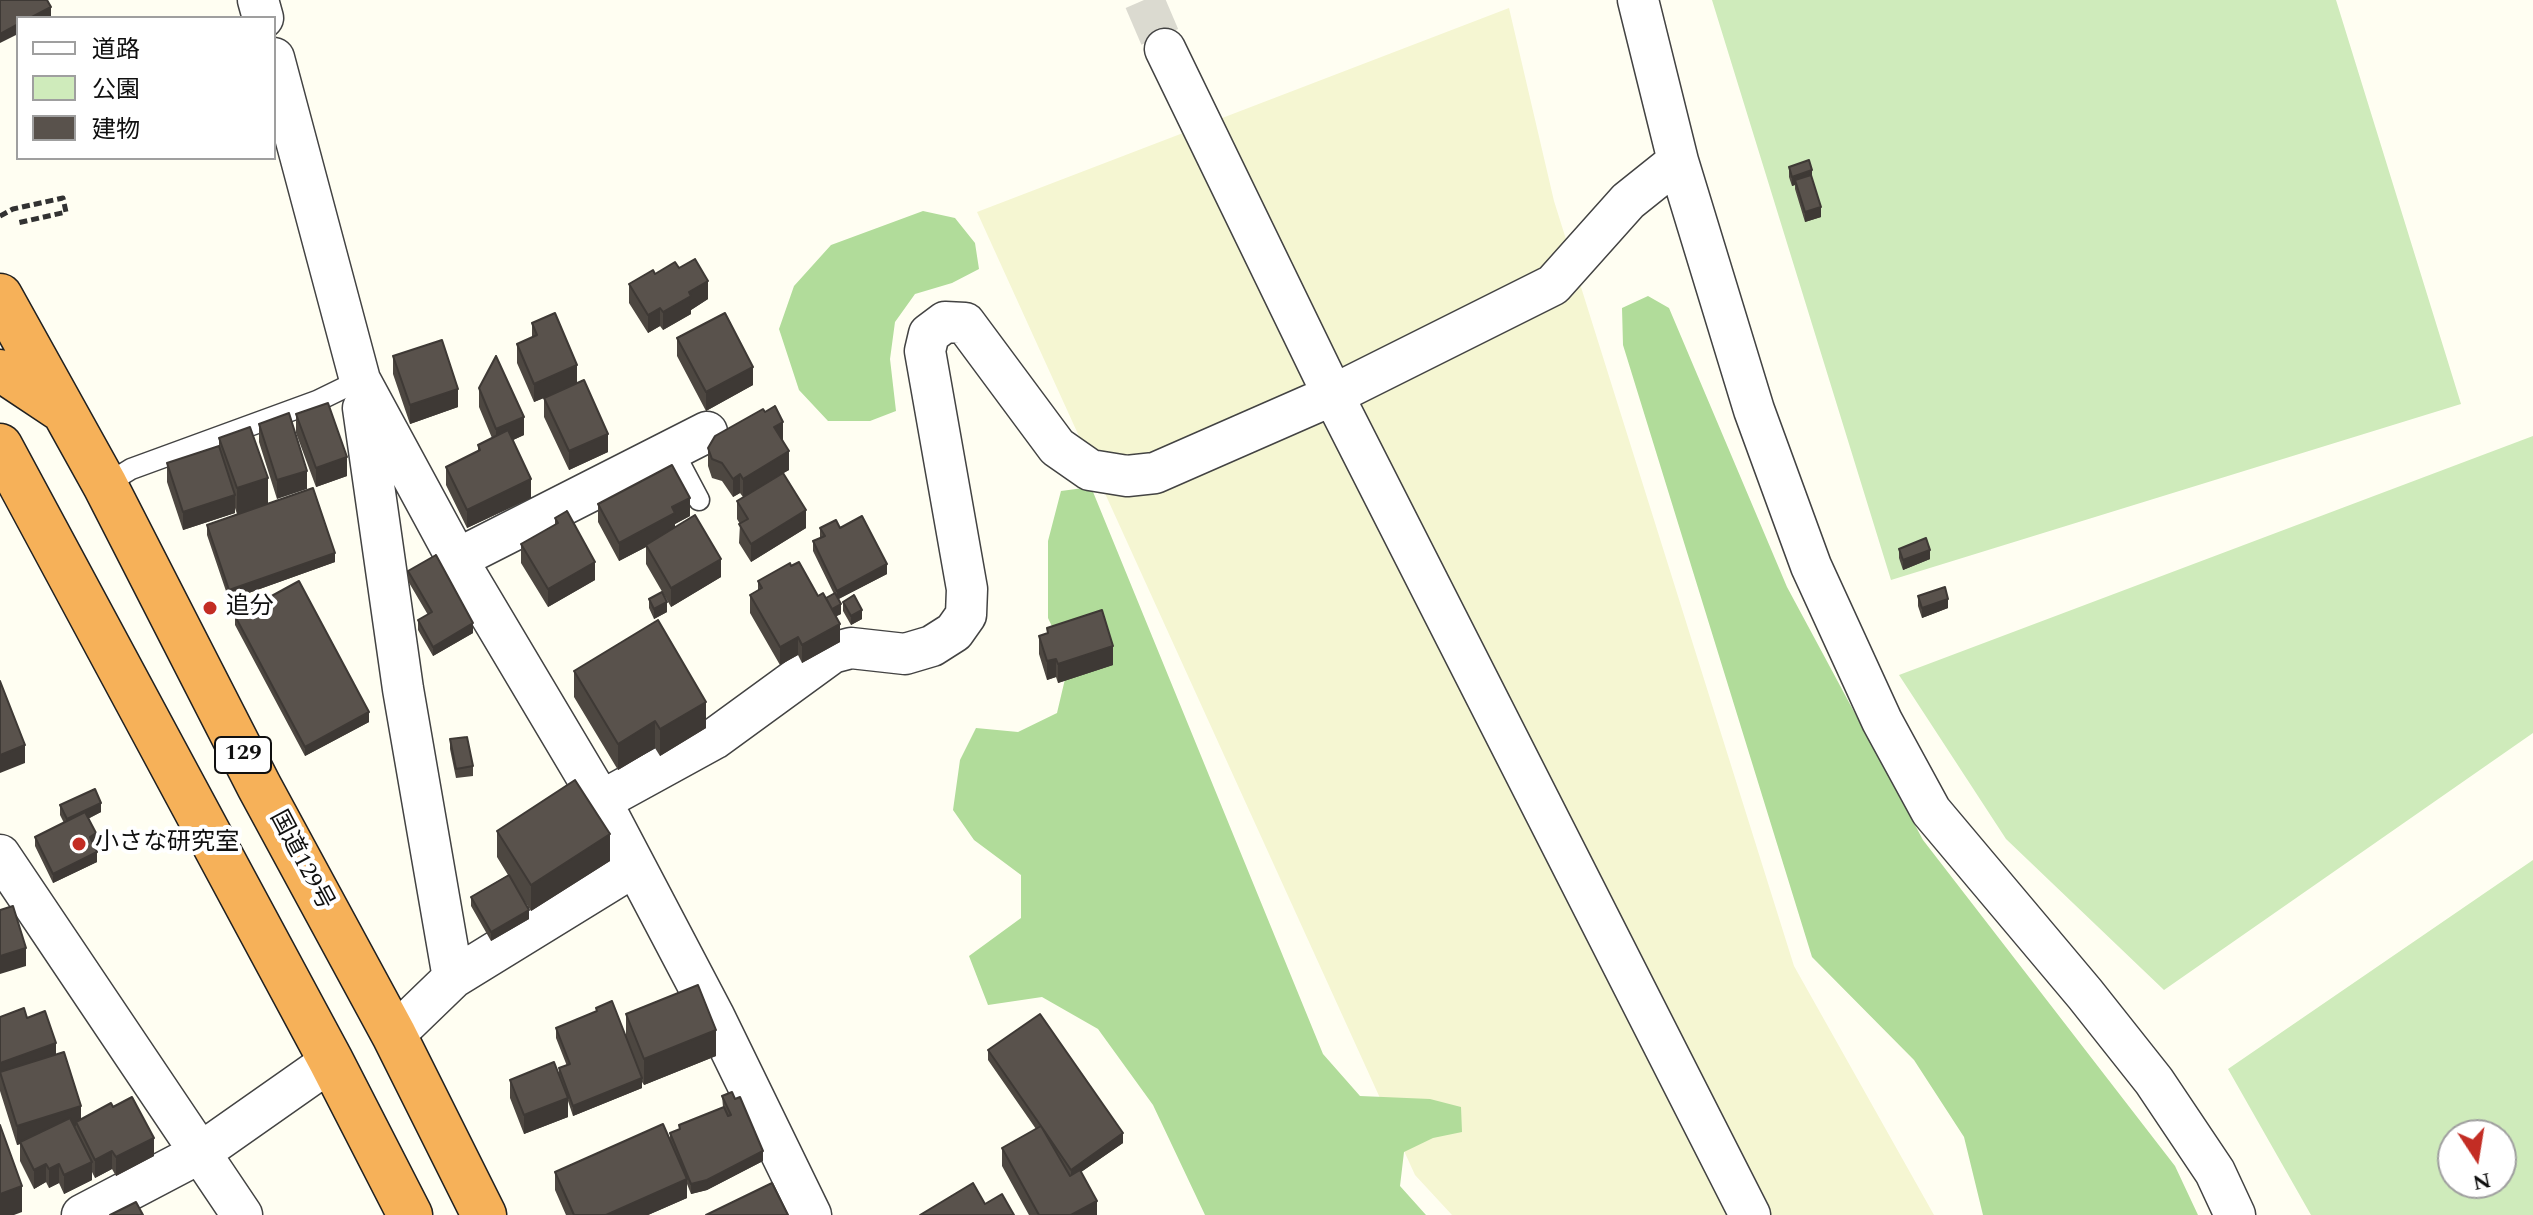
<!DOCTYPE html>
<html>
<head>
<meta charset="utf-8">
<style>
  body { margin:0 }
  #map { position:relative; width:2533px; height:1215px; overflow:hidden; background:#fffef2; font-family:Spectral,"Noto Sans JP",serif }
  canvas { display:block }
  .legend { position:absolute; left:16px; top:16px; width:260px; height:144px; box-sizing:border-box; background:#fff; border:2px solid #9f9f9f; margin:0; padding:10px 14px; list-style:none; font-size:24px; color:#101010 }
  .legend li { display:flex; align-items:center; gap:16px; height:40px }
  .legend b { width:40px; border:2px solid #9f9f9f }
  .north { position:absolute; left:2437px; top:1119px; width:80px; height:80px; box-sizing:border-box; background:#fff; border:2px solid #9f9f9f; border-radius:50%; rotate:168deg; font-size:22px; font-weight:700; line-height:32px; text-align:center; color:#101010 }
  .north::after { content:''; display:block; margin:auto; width:28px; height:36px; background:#c32d24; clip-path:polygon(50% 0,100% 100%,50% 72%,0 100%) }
</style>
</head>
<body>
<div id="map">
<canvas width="2533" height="1215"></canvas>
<ul class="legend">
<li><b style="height:10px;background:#fff"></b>道路</li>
<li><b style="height:22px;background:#cfebbb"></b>公園</li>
<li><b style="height:22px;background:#59524c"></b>建物</li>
</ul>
<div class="north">N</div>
</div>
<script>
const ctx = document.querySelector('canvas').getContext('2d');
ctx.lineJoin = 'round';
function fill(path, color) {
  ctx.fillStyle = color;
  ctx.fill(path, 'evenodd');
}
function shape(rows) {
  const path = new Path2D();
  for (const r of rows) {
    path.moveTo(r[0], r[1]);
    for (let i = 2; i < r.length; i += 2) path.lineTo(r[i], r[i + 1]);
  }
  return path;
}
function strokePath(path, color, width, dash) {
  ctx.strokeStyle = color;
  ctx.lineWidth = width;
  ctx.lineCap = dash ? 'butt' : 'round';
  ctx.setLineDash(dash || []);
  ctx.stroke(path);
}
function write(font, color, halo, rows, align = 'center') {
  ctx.font = font + ' Spectral,"Noto Sans JP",serif';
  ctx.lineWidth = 8;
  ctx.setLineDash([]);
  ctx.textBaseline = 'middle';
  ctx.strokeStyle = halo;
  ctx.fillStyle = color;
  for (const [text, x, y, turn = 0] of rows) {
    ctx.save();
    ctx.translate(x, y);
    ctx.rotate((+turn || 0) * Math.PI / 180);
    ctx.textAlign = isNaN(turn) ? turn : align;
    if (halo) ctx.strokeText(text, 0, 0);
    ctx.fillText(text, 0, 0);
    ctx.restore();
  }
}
fill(shape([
  [1509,8,1554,201,1794,966,1934,1215,1452,1215,1415,1175,977,212]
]), '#f5f6d2');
fill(shape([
  [1712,0,2336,0,2461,404,1891,580],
  [2533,436,2533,733,2164,990,2006,839,1899,675],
  [2533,860,2533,1215,2311,1215,2228,1069],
  [2501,1135,2501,1183,2453,1183,2453,1135]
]), '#cfebbb');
fill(shape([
  [923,211,955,218,975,243,979,269,952,283,915,294,895,322,890,359,896,411,870,421,828,421,799,390,779,329,794,286,831,245],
  [1648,296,1669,308,1787,587,1923,840,2175,1166,2198,1215,1983,1215,1964,1137,1914,1060,1812,957,1623,345,1622,308],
  [1091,487,1323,1054,1360,1096,1430,1099,1461,1107,1462,1132,1433,1138,1404,1152,1400,1186,1426,1215,1205,1215,1153,1105,1098,1029,1042,997,988,1005,969,956,1021,918,1021,875,974,840,953,810,960,760,976,728,1018,732,1057,713,1069,662,1048,618,1048,541,1061,491]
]), '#b1dc9a');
strokePath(shape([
  [1144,0,1165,49]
]), '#dbdad0', 40, [40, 20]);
const lane = shape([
  [672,449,699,500],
  [105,485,131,469,317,401,360,380]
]);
const street = shape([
  [258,0,263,18],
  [1638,0,1678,161,1754,410,1811,566,1882,721,1931,811,2085,994,2154,1081,2215,1172,2235,1215],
  [1165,49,1333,395,1750,1215],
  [274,58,360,380,457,559,601,801,714,1016,811,1215],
  [363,408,403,689,453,978,394,1035],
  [457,559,707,432],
  [601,801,714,739,832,653,851,648,905,654,932,646,954,632,966,615,967,589,925,351,929,334,945,322,965,323,1057,447,1090,470,1127,476,1155,473,1333,395,1553,285,1628,201,1678,161],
  [0,855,242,1215],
  [453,978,635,866],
  [82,1215,200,1153,331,1061]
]);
const highway = shape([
  [0,296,105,485,259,786,394,1035,484,1215],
  [0,372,8,374,59,408],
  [0,446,331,1061,410,1215]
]);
strokePath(lane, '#434343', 23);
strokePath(street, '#434343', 43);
strokePath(highway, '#212121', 47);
strokePath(shape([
  [0,216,13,209,63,198,66,212,17,223]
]), '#323232', 5, [8, 4]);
strokePath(lane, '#fff', 20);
strokePath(street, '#fff', 40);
strokePath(highway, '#f6b159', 44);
fill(shape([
  [1789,167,1812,180,1821,217,1805,222,1795,189,1795,185,1792,186,1789,177],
  [679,268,708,299,691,310,691,314,663,330,660,326,648,333,629,303,629,284,655,274],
  [532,323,577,383,608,452,569,470,544,417,544,398,559,392,534,402,517,363,517,344,532,338],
  [677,338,753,385,706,411,677,356],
  [393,356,458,407,410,424,393,374],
  [479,388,524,435,513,440,531,498,467,528,446,485,446,467,478,452,478,445,492,438,479,407],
  [289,413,277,499,259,442,259,424],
  [296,414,347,476,316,487,296,433],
  [219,438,268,504,335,562,229,600,207,535,207,525,237,514,235,508,235,513,183,530,167,482,167,463,219,446],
  [783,440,789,470,783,473,806,528,751,562,739,543,740,524,737,519,737,501,743,497,740,493,733,497,722,481,712,478,708,466,708,448],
  [598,504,690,516,675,524,675,528,721,577,671,607,646,564,646,547,619,561,598,522],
  [555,518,595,580,548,607,521,563,521,544,555,525],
  [820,528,840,528,887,574,838,599,841,614,836,616,840,642,802,663,798,655,780,665,750,613,750,595,758,590,758,581,826,598,834,594,813,551,813,541,820,538],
  [1899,549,1930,559,1903,570,1899,558],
  [408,571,473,633,433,656,418,630,418,620,428,615,408,581],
  [1918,596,1948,608,1922,618,1918,606],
  [649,599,667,612,654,619,649,608],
  [843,602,862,619,851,625,843,611],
  [235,616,369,722,305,756,235,625],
  [1047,628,1113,665,1058,683,1056,677,1047,680,1039,654,1039,636,1047,634],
  [574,671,706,728,660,756,655,748,618,770,574,697],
  [450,739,473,766,473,776,456,778,450,749],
  [60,805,101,812,88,819,96,843,93,844,97,862,53,883,35,846,35,837,64,823,60,815],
  [497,831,610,861,531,911,517,890,529,919,491,941,471,906,471,897,508,875,497,857],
  [596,1008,626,1037,626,1014,716,1056,644,1085,642,1082,642,1088,573,1116,568,1101,568,1117,524,1134,510,1098,510,1080,559,1075,559,1068,567,1066,556,1038,556,1028,596,1012],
  [0,1017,27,1018,56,1054,81,1119,154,1156,116,1176,112,1169,95,1178,92,1172,92,1180,64,1194,59,1183,49,1188,46,1182,34,1189,20,1161,20,1144,17,1145,0,1091],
  [988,1050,1123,1143,1081,1172,1097,1215,1029,1215,1002,1166,1002,1148,1036,1129,988,1060],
  [722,1096,763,1161,707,1190,691,1194,687,1184,687,1198,648,1215,566,1215,555,1190,555,1172,670,1140,670,1133,679,1129,679,1125,723,1107]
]), '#4d4741');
fill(shape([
  [51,7,51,16,47,18,30,18],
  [18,24,18,34,0,43,0,34],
  [1812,170,1812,180,1795,180,1795,185,1792,186,1792,177],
  [1821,207,1821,217,1805,222,1805,212],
  [708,281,708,299,691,310,691,314,663,330,663,312,689,292],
  [660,308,660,326,648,333,648,315],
  [577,365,577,384,534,402,534,384],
  [753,367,753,385,706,411,706,392],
  [458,389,458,407,410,424,410,405],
  [524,417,524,435,496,448,496,429],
  [783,422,783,440,774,445,774,427],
  [608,434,608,452,569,470,569,451],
  [789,451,789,470,743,497,743,479],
  [347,457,347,476,316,487,316,468],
  [307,471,307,489,277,499,277,480],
  [740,474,740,493,733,497,733,479],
  [268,478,268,505,237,514,237,488],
  [531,479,531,498,467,528,467,510],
  [235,495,235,513,183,530,183,512],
  [690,498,690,516,675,524,675,532,619,561,619,543,672,507],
  [806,510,806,528,751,562,751,544],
  [1930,550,1930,559,1903,570,1903,560],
  [335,553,335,562,229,600,229,590],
  [721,559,721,577,671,607,671,588],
  [595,562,595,580,548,607,548,589],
  [887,564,887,574,837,600,837,591],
  [1948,599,1948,608,1922,618,1922,608],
  [667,602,667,612,654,619,654,609],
  [841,604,841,614,831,619,831,609],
  [862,610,862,619,851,625,851,616],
  [473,623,473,633,433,656,433,647],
  [840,624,840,642,802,663,802,645],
  [798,637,798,655,780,665,780,647],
  [1113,646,1113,665,1058,683,1058,664],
  [1056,659,1056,677,1047,680,1047,661],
  [706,702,706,728,660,756,660,729],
  [369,712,369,722,305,756,305,747],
  [655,721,655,748,618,770,618,744],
  [25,745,25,763,0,773,0,755],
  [101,803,101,812,67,829,67,819],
  [96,833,96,843,90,846,90,837],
  [610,834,610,861,531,911,531,885],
  [97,852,97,862,53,883,53,874],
  [529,910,529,919,491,941,491,932],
  [26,948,26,966,0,974,0,956],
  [716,1030,716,1056,644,1085,644,1059],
  [56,1043,56,1061,0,1073,0,1063],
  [642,1078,642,1088,573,1116,573,1106],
  [568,1098,568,1117,524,1134,524,1115],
  [81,1106,81,1124,76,1122,76,1126,17,1145,17,1126],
  [1123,1133,1123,1143,1071,1179,1071,1170],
  [154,1138,154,1156,116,1176,116,1157],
  [112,1151,112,1169,95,1178,95,1160],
  [763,1151,763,1161,707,1190,691,1194,691,1184],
  [92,1162,92,1180,64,1194,64,1175],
  [46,1164,46,1182,34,1189,34,1170],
  [59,1164,59,1183,49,1188,49,1169],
  [687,1179,687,1198,648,1215,606,1215],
  [22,1186,22,1212,14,1215,0,1215,0,1194],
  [1097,1201,1097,1215,1071,1215]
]), '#3e3935');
const building = shape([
  [0,0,47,0,51,7,30,18,18,18,18,24,0,34,0,0],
  [1809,160,1812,170,1792,177,1789,167,1809,160],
  [1811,175,1821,207,1805,212,1795,180,1811,175],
  [695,259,708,281,689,292,691,296,663,312,660,308,648,315,629,284,653,270,655,274,675,262,679,268,695,259],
  [555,313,577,365,534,384,517,344,537,335,532,323,555,313],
  [725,313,753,367,706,392,677,338,725,313],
  [442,340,458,389,410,405,393,356,442,340],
  [496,356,524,417,496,429,479,388,496,356],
  [584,380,608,434,569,451,544,398,584,380],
  [328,403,347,457,316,468,296,414,328,403],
  [775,406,783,422,774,427,789,451,743,479,740,474,733,479,722,463,712,459,708,448,715,436,763,409,765,412,775,406],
  [289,413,307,471,277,480,259,424,289,413],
  [250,427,268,478,237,488,219,438,250,427],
  [508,430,531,479,467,510,446,467,480,450,478,445,508,430],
  [219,446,235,495,183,512,167,463,219,446],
  [672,465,690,498,672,507,675,513,619,543,598,504,672,465],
  [783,473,806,510,751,544,739,524,748,519,737,501,783,473],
  [313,488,335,553,229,590,207,525,313,488],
  [567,511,595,562,548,589,521,544,558,523,555,518,567,511],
  [695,515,721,559,671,588,646,545,695,515],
  [862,516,887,564,837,591,813,541,825,536,820,528,836,520,840,528,862,516],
  [1926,538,1930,550,1903,560,1899,549,1926,538],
  [436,555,473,623,433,647,418,620,432,612,408,571,436,555],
  [799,562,818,596,823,593,840,624,802,645,798,637,780,647,750,595,762,588,758,581,790,563,791,566,799,562],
  [299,581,369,712,305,747,235,616,299,581],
  [1945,587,1948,599,1922,608,1918,596,1945,587],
  [662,592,667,602,654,609,649,599,662,592],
  [835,593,841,604,832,609,826,598,835,593],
  [854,595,862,610,851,616,843,602,854,595],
  [1102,610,1113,646,1058,664,1056,659,1047,661,1039,636,1048,633,1047,628,1102,610],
  [658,620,706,702,660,729,655,721,618,744,574,671,658,620],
  [0,681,25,745,0,755,0,681],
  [467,737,473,766,456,769,450,739,467,737],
  [575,780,610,834,531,885,497,831,575,780],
  [95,789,101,803,67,819,60,805,95,789],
  [85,812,96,833,90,837,97,852,53,874,35,837,85,812],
  [509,875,529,910,491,932,471,897,509,875],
  [13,906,26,948,0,956,0,910,13,906],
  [698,985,716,1030,644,1059,626,1014,698,985],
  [612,1001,642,1078,573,1106,559,1068,570,1064,556,1028,597,1011,596,1008,612,1001],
  [24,1008,27,1018,45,1011,56,1043,0,1063,0,1017,24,1008],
  [1040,1014,1123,1133,1071,1170,1041,1126,988,1050,1040,1014],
  [64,1052,81,1106,17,1126,0,1072,64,1052],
  [554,1062,568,1098,524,1115,510,1080,554,1062],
  [732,1092,735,1099,740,1097,763,1151,707,1180,691,1184,670,1133,680,1129,679,1125,724,1107,728,1116,731,1115,722,1096,732,1092],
  [132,1097,154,1138,116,1157,112,1151,95,1160,76,1122,111,1103,113,1107,132,1097],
  [70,1118,92,1162,64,1175,59,1164,49,1169,46,1164,34,1170,20,1142,70,1118],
  [663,1124,687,1179,606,1215,574,1215,555,1172,663,1124],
  [0,1125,22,1186,0,1194,0,1125],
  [1041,1126,1070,1176,1080,1170,1097,1201,1071,1215,1039,1215,1002,1148,1041,1126],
  [772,1183,788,1215,706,1215,772,1183],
  [973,1183,985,1204,1002,1194,1014,1215,920,1215,973,1183],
  [136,1202,143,1215,110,1215,136,1202]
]);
fill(building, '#59524c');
strokePath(building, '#3e3935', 2);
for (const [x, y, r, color] of [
  [210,608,8,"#c32d24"],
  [79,844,8,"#c32d24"]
]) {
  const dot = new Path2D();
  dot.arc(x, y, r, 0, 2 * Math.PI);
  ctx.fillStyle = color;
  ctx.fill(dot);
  strokePath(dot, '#fff', 3);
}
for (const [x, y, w] of [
  [243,755,56]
]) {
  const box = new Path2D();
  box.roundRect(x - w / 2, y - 18, w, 36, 6);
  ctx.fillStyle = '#fff';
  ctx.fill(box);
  strokePath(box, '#101010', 2);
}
write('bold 22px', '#101010', null, [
  ["129",243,755]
]);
write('24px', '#101010', '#fff', [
  ["追分",226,608],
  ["小さな研究室",95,844]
], 'left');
write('24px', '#101010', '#fff', [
  ["国道129号",300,861,62]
]);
</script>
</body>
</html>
